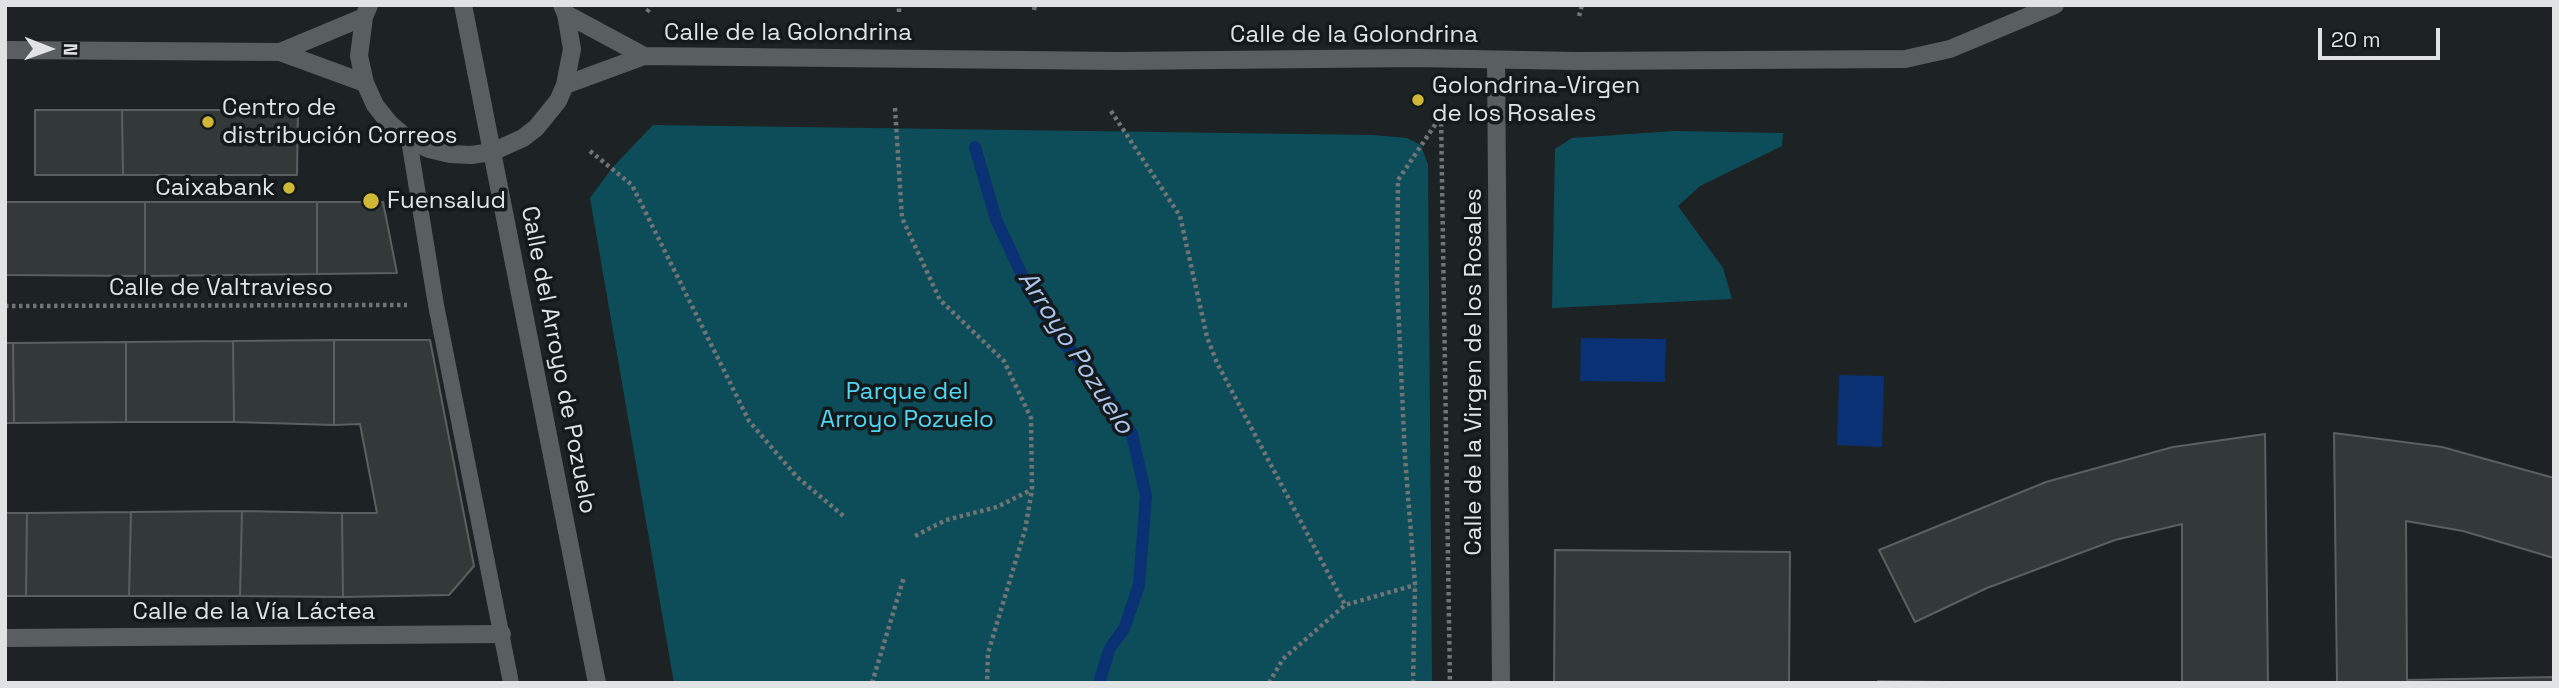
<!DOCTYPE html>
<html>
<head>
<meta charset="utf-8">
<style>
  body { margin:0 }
  #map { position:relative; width:2559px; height:688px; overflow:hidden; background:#1d2324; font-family:"Space Grotesk",sans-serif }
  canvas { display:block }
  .frame { position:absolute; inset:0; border:7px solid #dfe3e4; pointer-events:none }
  .north { position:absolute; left:14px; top:14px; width:70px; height:70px; -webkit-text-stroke:5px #141a1b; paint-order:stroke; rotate:91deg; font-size:19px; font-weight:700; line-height:28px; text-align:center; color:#dfe3e4 }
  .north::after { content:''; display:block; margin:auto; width:24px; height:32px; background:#dfe3e4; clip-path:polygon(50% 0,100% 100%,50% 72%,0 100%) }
  .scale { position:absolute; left:2318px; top:28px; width:122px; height:32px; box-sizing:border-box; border:4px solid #dfe3e4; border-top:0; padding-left:9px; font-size:21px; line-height:24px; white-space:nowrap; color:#dfe3e4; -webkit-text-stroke:5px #141a1b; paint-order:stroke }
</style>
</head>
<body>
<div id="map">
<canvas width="2559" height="688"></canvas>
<div class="frame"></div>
<div class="north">N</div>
<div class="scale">20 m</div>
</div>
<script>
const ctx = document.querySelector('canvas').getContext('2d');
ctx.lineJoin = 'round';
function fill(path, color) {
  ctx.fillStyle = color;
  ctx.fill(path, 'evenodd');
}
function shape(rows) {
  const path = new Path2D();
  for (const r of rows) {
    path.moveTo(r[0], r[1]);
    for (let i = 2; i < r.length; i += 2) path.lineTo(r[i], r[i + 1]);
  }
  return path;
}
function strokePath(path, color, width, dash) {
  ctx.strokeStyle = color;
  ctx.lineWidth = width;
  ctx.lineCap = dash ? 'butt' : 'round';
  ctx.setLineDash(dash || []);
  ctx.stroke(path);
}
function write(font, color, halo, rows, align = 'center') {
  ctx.font = font + ' "Space Grotesk",sans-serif';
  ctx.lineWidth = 7;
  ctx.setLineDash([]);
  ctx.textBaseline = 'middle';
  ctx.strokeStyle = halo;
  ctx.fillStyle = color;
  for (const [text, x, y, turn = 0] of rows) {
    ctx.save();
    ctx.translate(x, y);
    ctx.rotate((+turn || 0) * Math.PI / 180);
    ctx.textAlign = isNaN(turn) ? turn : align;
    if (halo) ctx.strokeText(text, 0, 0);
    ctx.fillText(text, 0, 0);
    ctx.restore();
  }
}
fill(shape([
  [653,125,1373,135,1407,138,1421,145,1428,165,1432,683,674,683,590,198,612,168],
  [1675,131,1783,133,1782,146,1700,186,1678,206,1723,268,1732,299,1552,308,1555,149,1572,138]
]), '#0d4d59');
fill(shape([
  [1581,338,1666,339,1665,382,1580,381],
  [1839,375,1884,376,1882,447,1837,445]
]), '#093173');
strokePath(shape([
  [975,147,996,219,1029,290,1059,337,1100,384,1132,434,1146,496,1139,585,1124,629,1110,648,1099,683]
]), '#093173', 12);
const building = shape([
  [35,110,122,110,123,175,35,175,35,110],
  [122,110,298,110,297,175,123,175,122,110],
  [5,202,145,202,145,276,5,275,5,202],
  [145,202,317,202,317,274,145,276,145,202],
  [317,202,383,202,397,273,317,274,317,202],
  [334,340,334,425,234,422,233,341,334,340],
  [334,340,430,340,474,566,449,595,343,597,342,513,377,513,360,424,334,425,334,340],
  [233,341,234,422,126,422,126,342,233,341],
  [126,342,126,422,14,423,13,343,126,342],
  [5,343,13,343,14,423,5,423,5,343],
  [2334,433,2442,447,2554,478,2554,558,2463,531,2406,521,2407,680,2554,677,2554,683,2337,683,2334,433],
  [2265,434,2268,683,2182,683,2182,524,2115,540,1987,588,1915,622,1879,550,2046,482,2173,447,2265,434],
  [242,511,342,513,343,597,240,596,242,511],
  [242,511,240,596,129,596,131,512,242,511],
  [131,512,129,596,26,596,27,513,131,512],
  [5,513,27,513,26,596,5,596,5,513],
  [1555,550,1790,552,1789,683,1554,683,1555,550],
  [1878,681,2029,683,1878,683,1878,681]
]);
fill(building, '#333939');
strokePath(building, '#59605f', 2);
strokePath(shape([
  [1034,10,1035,5],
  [647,12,652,5],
  [899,12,899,5],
  [1579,16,1582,5],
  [895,108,902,218,940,300,1004,361,1031,418,1032,490,1025,530,988,653,987,683],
  [1111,111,1180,216,1207,337,1217,363,1345,605],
  [1441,116,1450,683],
  [590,151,632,185,749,421,797,477,846,518],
  [5,306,407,305],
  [915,536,946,520,997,507,1031,490],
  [872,683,904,577],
  [1269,683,1283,659,1345,605,1415,585],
  [1413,683,1415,585,1405,457,1397,282,1398,180,1441,116]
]), '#6f7475', 4.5, [3.5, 3.5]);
strokePath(shape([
  [409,140,436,305,511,683]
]), '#595f61', 16);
strokePath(shape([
  [1496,60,1501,683],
  [5,638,502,634]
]), '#595f61', 18);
strokePath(shape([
  [369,5,364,17,359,56,365,83,375,105,390,124,409,140,429,149,450,154,471,155,492,152,523,138,536,128,558,101,565,85,572,49,566,14,562,5],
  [566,14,644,56],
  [5,50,280,52,365,83],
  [280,52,364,17],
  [565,85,644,56,1119,61,1416,58,1577,61,1905,59,1950,49,2055,5]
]), '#595f61', 18);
strokePath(shape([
  [463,5,597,683]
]), '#595f61', 18);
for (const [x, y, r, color] of [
  [1418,100,7,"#d0b736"],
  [208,122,7,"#d0b736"],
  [289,188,7,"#d0b736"],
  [371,201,9,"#d0b736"]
]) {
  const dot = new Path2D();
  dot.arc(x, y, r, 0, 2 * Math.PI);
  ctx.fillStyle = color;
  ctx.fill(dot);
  strokePath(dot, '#141a1b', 2.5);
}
write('24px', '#dfe3e4', '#141a1b', [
  ["Calle de la Golondrina",788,33],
  ["Calle de la Golondrina",1354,35],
  ["Calle de Valtravieso",221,288],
  ["Calle del Arroyo de Pozuelo",558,360,79],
  ["Calle de la Virgen de los Rosales",1474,372,-90],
  ["Calle de la Vía Láctea",254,612]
]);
write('24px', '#dfe3e4', '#141a1b', [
  ["Golondrina-Virgen",1432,86],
  ["de los Rosales",1432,114],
  ["Centro de",222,108],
  ["distribución Correos",222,136],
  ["Caixabank",275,188,"right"],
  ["Fuensalud",387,201]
], 'left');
write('24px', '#4ed8f4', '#141a1b', [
  ["Parque del",907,392],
  ["Arroyo Pozuelo",907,420]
]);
write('italic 26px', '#adc5ec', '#141a1b', [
  ["Arroyo Pozuelo",1075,353,57]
]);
</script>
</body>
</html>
